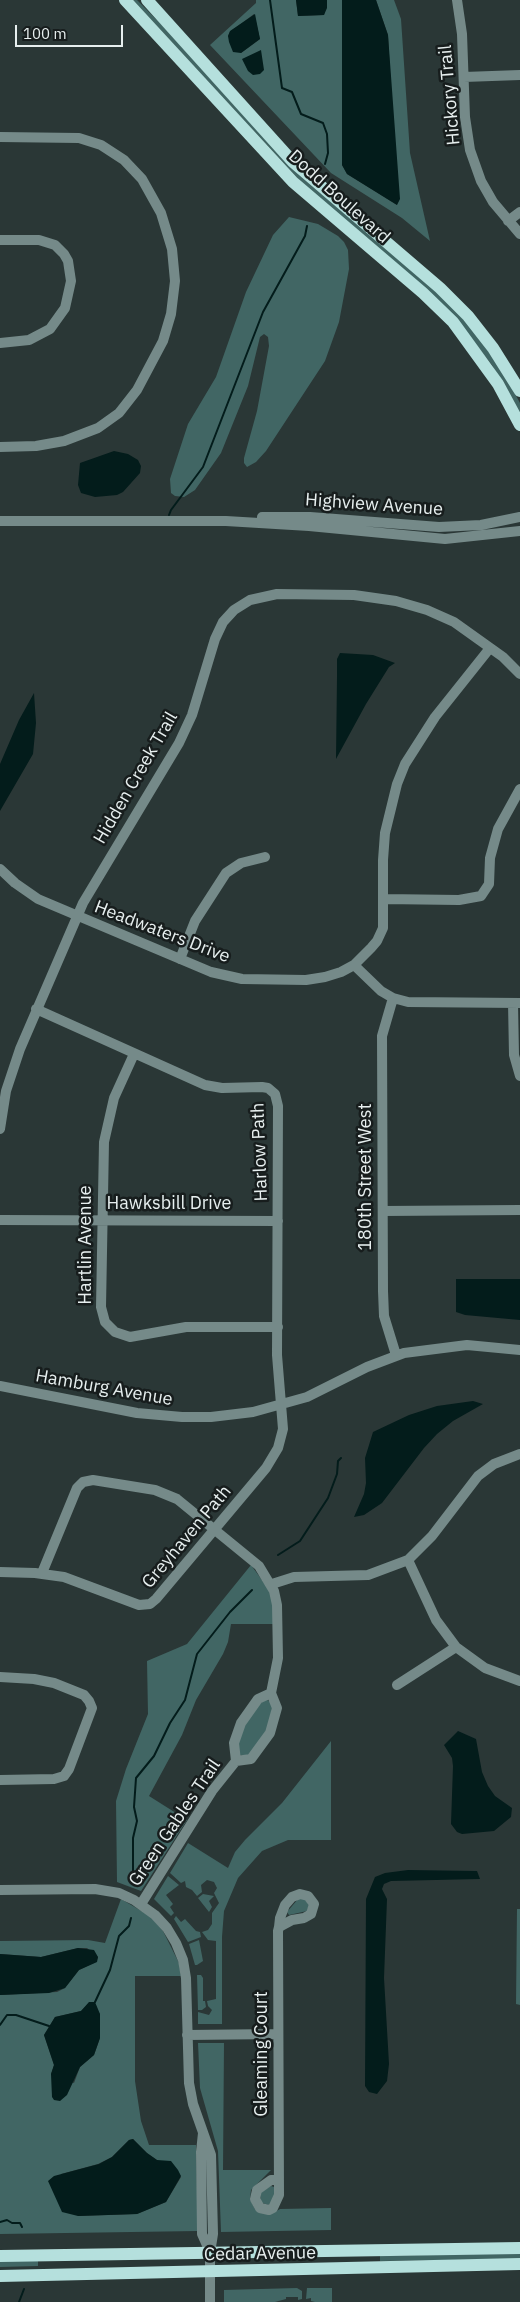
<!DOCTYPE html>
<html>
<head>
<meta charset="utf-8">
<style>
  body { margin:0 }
  #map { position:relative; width:520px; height:2302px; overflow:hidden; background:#2a3736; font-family:"IBM Plex Sans",sans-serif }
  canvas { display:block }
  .scale { position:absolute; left:15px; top:25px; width:108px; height:22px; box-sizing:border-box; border:2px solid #e7efef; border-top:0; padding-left:6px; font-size:15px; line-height:18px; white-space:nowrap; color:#e7efef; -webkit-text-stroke:4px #171d1d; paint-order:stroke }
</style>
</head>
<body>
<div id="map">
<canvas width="520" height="2302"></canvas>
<div class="scale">100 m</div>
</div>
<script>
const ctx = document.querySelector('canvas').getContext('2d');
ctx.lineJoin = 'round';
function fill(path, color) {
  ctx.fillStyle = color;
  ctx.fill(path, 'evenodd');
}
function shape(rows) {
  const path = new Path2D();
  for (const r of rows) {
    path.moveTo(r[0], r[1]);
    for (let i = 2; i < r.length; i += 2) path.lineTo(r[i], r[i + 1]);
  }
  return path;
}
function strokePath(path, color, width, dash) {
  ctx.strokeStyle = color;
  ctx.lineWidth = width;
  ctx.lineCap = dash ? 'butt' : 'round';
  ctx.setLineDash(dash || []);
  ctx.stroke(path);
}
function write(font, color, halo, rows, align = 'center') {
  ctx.font = font + ' "IBM Plex Sans",sans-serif';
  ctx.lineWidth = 5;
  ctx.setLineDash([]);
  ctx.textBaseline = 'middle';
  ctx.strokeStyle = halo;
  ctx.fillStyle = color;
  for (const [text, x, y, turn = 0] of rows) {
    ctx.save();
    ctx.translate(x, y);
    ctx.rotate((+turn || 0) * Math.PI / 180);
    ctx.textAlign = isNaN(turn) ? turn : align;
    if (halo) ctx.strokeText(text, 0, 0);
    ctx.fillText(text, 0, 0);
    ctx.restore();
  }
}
fill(shape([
  [133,0,137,0,163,26,262,136,446,300,475,332,506,377,520,403,520,414,492,365,453,315,303,184],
  [256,0,296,0,298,16,324,15,327,0,342,0,342,165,347,174,397,205,388,35,376,0,394,0,401,19,410,153,430,241,402,218,331,173,210,45,256,3],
  [254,14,260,39,241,53,228,36,230,32],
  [289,217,318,224,338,236,344,242,348,250,349,269,339,322,325,361,266,451,256,462,247,467,244,463,244,458,257,411,269,346,268,337,264,334,260,337,248,386,221,453,195,490,184,497,175,496,171,493,170,479,188,424,216,377,246,292,273,235],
  [251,1565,270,1591,273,1606,273,1624,231,1624,228,1642,223,1654,196,1700,182,1735,149,1796,187,1820,141,1891,117,1882,116,1801,126,1769,148,1714,147,1661,187,1644],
  [266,1699,273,1704,268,1728,249,1756,239,1755,238,1740,241,1732,256,1707],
  [331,1741,331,1840,288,1840,262,1851,238,1878,224,1911,222,1937,222,2024,198,2024,198,2012,209,2015,212,2010,208,2006,207,2001,216,1999,216,1941,208,1940,202,1932,208,1930,212,1924,212,1913,219,1903,214,1893,217,1888,214,1882,207,1880,201,1885,202,1892,197,1896,192,1890,186,1887,185,1881,181,1883,170,1873,188,1843,228,1868,235,1852,245,1840,282,1803],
  [168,1876,179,1885,166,1895,173,1904,170,1907,174,1913,171,1916,154,1899],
  [203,1894,214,1896,209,1901,212,1907,209,1912,198,1898],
  [121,1899,150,1916,163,1931,179,1963,181,1976,135,1976,135,2081,141,2121,149,2145,196,2145,198,2231,0,2234,0,1995,57,1992,65,1988,79,1970,96,1962,98,1957,87,1948,78,1948,41,1957,0,1954,0,1941,88,1940,105,1943],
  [89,2003,100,2014,100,2038,94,2055,80,2067,74,2083,51,2074,54,2065,44,2035,55,2017,81,2011],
  [133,2139,147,2153,181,2177,166,2202,137,2214,78,2216,61,2174,98,2164,112,2157,129,2140],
  [298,1899,305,1899,309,1905,307,1911,289,1915,287,1912],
  [517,1909,520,1909,520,2005,516,2004],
  [176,1916,181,1922,185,1919,196,1931,200,1932,201,1937,188,1942,174,1919],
  [199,1940,203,1961,197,1965,195,1965,189,1944],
  [197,1975,201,1975,203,1978,203,2001,205,2001,206,2007,202,2010,198,2010],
  [198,2043,224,2043,223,2170,271,2170,251,2190,250,2199,255,2209,273,2213,280,2209,331,2208,331,2230,221,2232,218,2151,200,2088],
  [271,2186,274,2187,275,2197,269,2205,262,2203,260,2200,261,2192],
  [520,2253,520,2259,380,2261,380,2256],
  [0,2261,38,2261,38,2266,0,2267],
  [297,2288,302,2291,302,2299,298,2300,298,2297,286,2297,286,2299,275,2302,224,2302,224,2290],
  [307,2288,332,2288,332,2302,315,2302,311,2301,311,2298,306,2299]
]), '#416664');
fill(shape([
  [296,0,327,0,327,8,324,15,298,16],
  [342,0,376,0,388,35,400,199,397,205,347,174,342,165],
  [255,14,260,39,241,53,233,52,229,42,228,36,230,31],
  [261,50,264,70,260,74,253,75,248,71,242,59],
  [114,451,128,454,138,460,141,466,140,473,123,492,117,495,95,497,81,493,78,485,80,463],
  [340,653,373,655,395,663,389,667,366,704,336,759,337,677,337,659],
  [34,693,36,723,33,754,0,811,0,764,19,720],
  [456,1279,520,1279,520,1320,465,1315,456,1312],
  [473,1401,483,1404,453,1421,437,1434,424,1448,382,1503,364,1515,354,1517,364,1494,366,1483,365,1458,373,1432,409,1415,437,1406],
  [458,1731,476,1739,482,1772,488,1786,495,1796,512,1808,511,1817,494,1831,462,1834,457,1832,451,1824,453,1766,452,1758,444,1745],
  [408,1870,477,1871,480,1879,391,1881,384,1884,382,1889,387,1899,384,1978,389,2064,387,2081,377,2094,369,2092,365,2086,366,1899,375,1877,385,1873],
  [78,1948,94,1950,98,1957,97,1962,79,1970,65,1988,49,1993,0,1995,0,1954,41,1957],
  [89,2002,95,2002,100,2014,100,2038,94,2055,80,2067,67,2095,60,2101,54,2100,52,2097,51,2074,54,2065,44,2035,55,2017,81,2011],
  [133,2139,147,2153,157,2160,171,2161,178,2170,181,2176,166,2202,137,2214,78,2216,62,2212,48,2181,54,2176,99,2164,112,2157,129,2140]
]), '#031c1b');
strokePath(shape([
  [270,0,282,88,292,92,301,114,323,123,327,134,328,153,325,164],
  [169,515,171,510,203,467,263,312,305,236,307,226],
  [278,1555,300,1541,328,1498,337,1474,338,1461,341,1458],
  [133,1876,133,1838,137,1821,134,1807,136,1778,154,1756,170,1723,185,1700,197,1654,230,1612,252,1590],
  [95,2002,110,1970,119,1936,129,1926,131,1918],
  [0,2025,7,2015,16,2015,49,2026],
  [0,2222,7,2220,12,2223,20,2223,22,2227],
  [19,2302,24,2289]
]), '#031c1b', 2);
strokePath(shape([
  [457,0,462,34,465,117,470,150,481,181,493,202,520,234],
  [464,77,520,75],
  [0,137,79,138,101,145,124,160,142,179,161,213,172,249,175,281,171,314,163,341,137,390,119,413,98,428,64,441,36,446,0,447],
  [508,221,520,212],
  [0,240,39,240,55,245,64,254,68,261,71,281,65,308,50,329,29,340,0,343],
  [262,517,310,517,439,527,481,525,520,517],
  [0,521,226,521,309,526,445,539,520,531],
  [0,869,15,883,38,899,211,972,242,979,306,980,325,977,341,972,354,965,371,948,377,941,383,928,383,860,385,833,397,784,405,764,435,717,490,648],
  [384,899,459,900,481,896,489,884,490,858,498,829,520,789],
  [180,959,195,921,226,873,241,863,265,857],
  [354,965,381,991,393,998,408,1002,520,1003],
  [393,998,382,1036,383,1291,384,1316,396,1355],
  [513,1003,514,1055,520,1076],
  [134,1054,114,1098,104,1142,101,1307,105,1322,115,1332,130,1337,186,1327,278,1327],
  [0,1129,6,1091,20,1049,83,903,179,743,192,715,215,639,223,622,234,610,250,600,277,594,354,595,396,601,427,610,454,622,503,657,520,674],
  [383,1211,520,1210],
  [0,1220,278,1221],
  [0,1386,137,1413,182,1417,211,1417,253,1412,307,1397,367,1367,404,1353,467,1345,520,1350],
  [408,1560,436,1620,456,1647,485,1668,520,1681],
  [0,1572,35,1573,64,1577,139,1605,150,1604,156,1599,266,1468,278,1448,283,1429,277,1355,278,1106,275,1094,268,1088,262,1087,222,1088,205,1085,36,1009],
  [42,1573,77,1488,83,1482,93,1480,155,1490,177,1499,259,1566,274,1591,277,1605,278,1658,271,1693,277,1708,270,1733,251,1759,236,1761,212,1791,141,1904],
  [272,1584,294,1577,368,1575,408,1560,432,1536,478,1476,494,1464,520,1454],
  [0,1677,34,1679,54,1683,84,1695,89,1701,92,1708,69,1769,64,1776,54,1779,0,1780],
  [397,1685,456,1647],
  [236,1761,234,1743,241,1723,258,1699,271,1693],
  [0,1890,95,1889,119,1893,134,1900,155,1915,167,1928,176,1943,183,1960,186,1978,189,2083,193,2104,211,2155,213,2234,210,2253,210,2302],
  [279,1927,292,1920,304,1918,311,1914,314,1904,308,1896,300,1894,292,1897,285,1905,280,1918,279,1927,278,1931,279,2195,273,2208,269,2210,260,2208,255,2199,257,2190,271,2180,279,2180],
  [187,2035,278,2034],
  [203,2133,201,2152,202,2234,210,2252]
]), '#758a89', 10);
strokePath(shape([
  [125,0,293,182,423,293,453,322,498,384,520,425],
  [147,0,293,162,440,288,468,316,493,348,520,391],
  [0,2256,520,2248],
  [0,2276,520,2264]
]), '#b5e0dd', 12);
write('18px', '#e7efef', '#171d1d', [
  ["Hickory Trail",450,95,-95],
  ["Dodd Boulevard",339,197,42],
  ["Highview Avenue",374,505,4],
  ["Hidden Creek Trail",136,778,-60],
  ["Headwaters Drive",162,932,21],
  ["Harlow Path",260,1152,-92],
  ["180th Street West",366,1177,-90],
  ["Hawksbill Drive",169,1204],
  ["Hartlin Avenue",86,1245,-90],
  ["Hamburg Avenue",104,1388,10],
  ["Greyhaven Path",187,1537,-50],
  ["Green Gables Trail",175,1823,-56],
  ["Gleaming Court",262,2054,-90],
  ["Cedar Avenue",260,2254,-1]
]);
</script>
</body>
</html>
